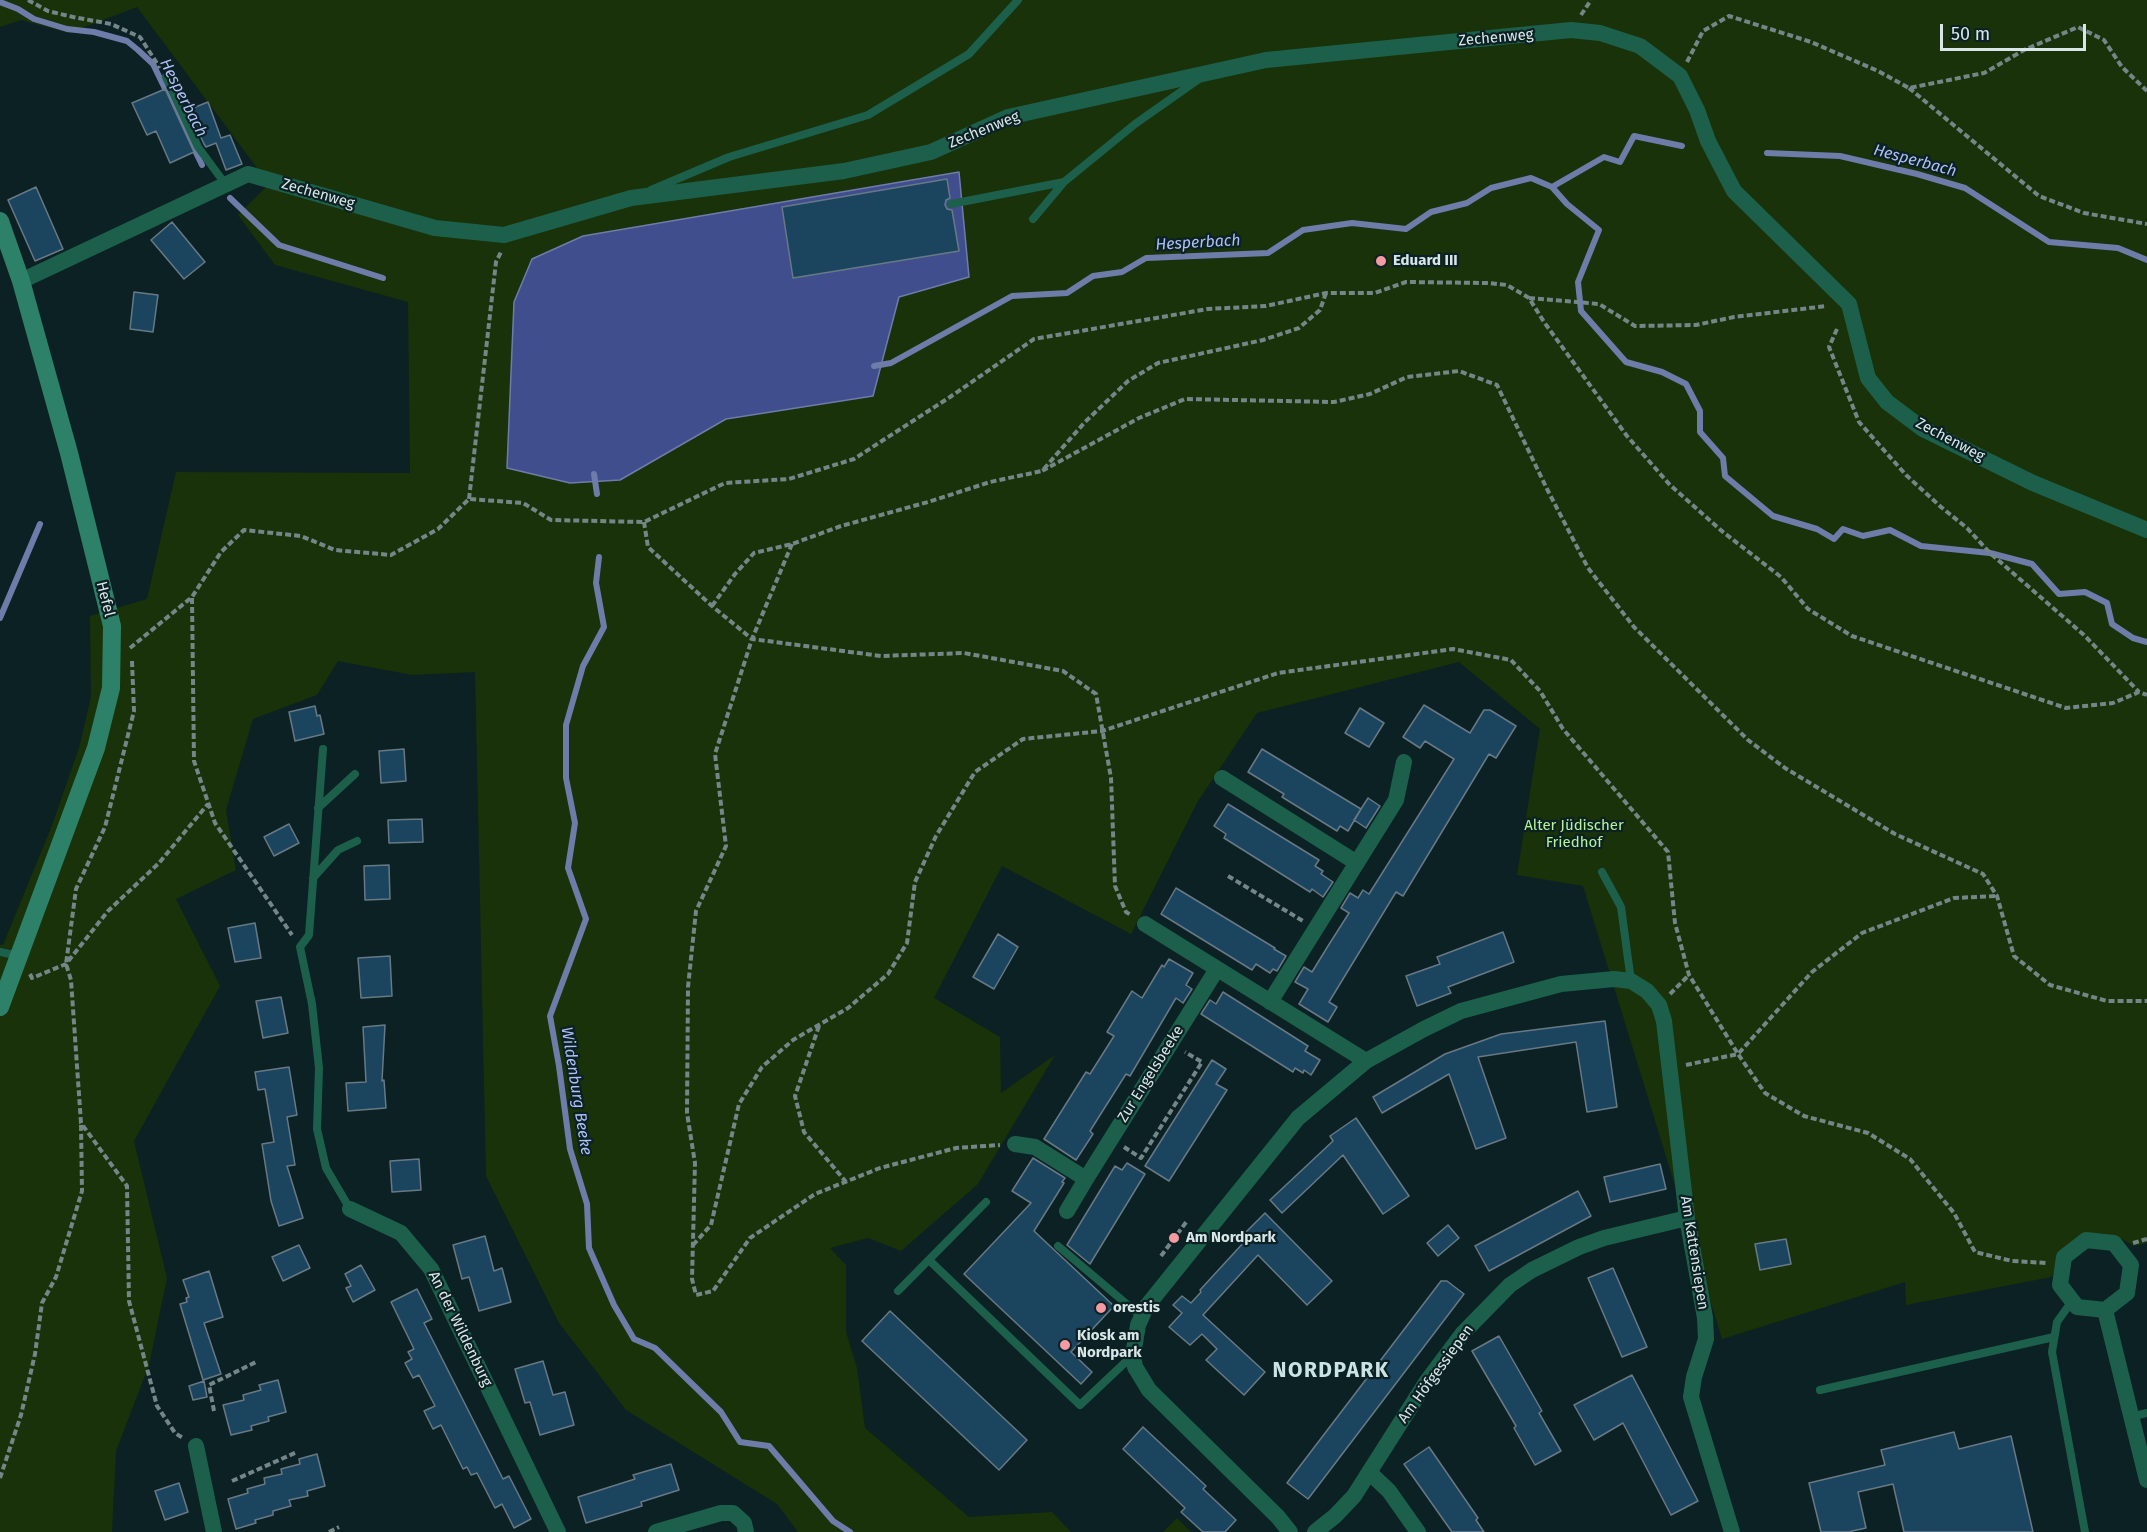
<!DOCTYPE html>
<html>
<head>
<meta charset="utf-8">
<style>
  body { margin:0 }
  #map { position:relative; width:2147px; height:1532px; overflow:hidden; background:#0b2123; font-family:"Fira Sans",sans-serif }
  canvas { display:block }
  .scale { position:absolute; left:1940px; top:24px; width:146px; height:27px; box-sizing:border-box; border:3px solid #d9e6e7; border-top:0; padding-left:8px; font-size:18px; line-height:21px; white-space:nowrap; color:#d9e6e7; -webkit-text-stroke:4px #0b2123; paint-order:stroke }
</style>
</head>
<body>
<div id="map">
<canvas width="2147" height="1532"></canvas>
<div class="scale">50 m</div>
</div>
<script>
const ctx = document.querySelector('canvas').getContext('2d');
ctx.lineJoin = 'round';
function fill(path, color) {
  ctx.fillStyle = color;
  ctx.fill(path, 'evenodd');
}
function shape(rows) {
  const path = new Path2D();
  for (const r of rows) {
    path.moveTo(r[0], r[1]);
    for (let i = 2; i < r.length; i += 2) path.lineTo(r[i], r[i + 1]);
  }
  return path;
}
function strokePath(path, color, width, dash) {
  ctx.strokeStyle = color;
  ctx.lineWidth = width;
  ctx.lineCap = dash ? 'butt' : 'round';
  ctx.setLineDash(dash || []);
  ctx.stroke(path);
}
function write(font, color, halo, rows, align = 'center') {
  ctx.font = font + ' "Fira Sans",sans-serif';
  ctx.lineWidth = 4.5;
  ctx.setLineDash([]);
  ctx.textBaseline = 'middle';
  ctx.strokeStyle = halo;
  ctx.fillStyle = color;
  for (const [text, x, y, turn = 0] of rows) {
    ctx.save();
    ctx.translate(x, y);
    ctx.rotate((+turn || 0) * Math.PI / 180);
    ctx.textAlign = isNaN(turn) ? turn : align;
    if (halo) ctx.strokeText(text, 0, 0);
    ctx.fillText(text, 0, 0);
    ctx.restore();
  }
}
fill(shape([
  [0,0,2147,0,2147,1243,2134,1246,2118,1237,2101,1233,2077,1237,2061,1253,2052,1277,1906,1305,1905,1282,1722,1339,1583,886,1517,875,1540,729,1459,662,1257,713,1198,801,1131,934,1002,866,934,998,1000,1037,1001,1093,1055,1055,978,1184,901,1251,868,1238,830,1248,846,1265,846,1332,857,1368,865,1428,969,1517,1052,1512,1071,1532,798,1532,777,1504,626,1410,559,1323,486,1176,475,672,412,675,338,661,317,695,253,719,226,810,236,870,176,899,220,986,134,1141,167,1278,149,1365,116,1451,112,1532,0,1532,0,945,3,945,51,828,79,748,91,697,90,616,147,599,176,472,410,473,408,302,275,265,238,215,269,184,137,7,69,33,21,20,0,27],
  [1177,1518,1191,1532,1163,1532]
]), '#193209');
const water = shape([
  [959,172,969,277,899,297,873,396,726,419,620,480,570,483,507,468,514,302,532,259,583,236,959,172]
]);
fill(water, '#404e8e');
strokePath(water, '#6e7ca9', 1.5);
strokePath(shape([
  [0,2,18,9,34,19,67,29,94,32,127,41,138,50,153,64,202,165],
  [1767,153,1840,156,1917,174,1965,188,2049,242,2118,248,2147,260],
  [1552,187,1567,204,1599,230,1578,282,1581,311,1626,362,1662,372,1686,384,1700,411,1700,432,1723,458,1725,476,1773,516,1817,529,1834,539,1843,529,1863,536,1890,530,1921,546,1990,553,2032,564,2059,594,2085,592,2107,603,2112,624,2133,638,2147,642],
  [230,198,279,245,383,278],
  [874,366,891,363,1012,296,1067,293,1093,276,1122,272,1146,258,1268,253,1303,230,1352,223,1406,229,1431,212,1467,203,1491,188,1531,178,1552,187,1604,157,1620,162,1634,136,1682,146],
  [594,474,597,494],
  [599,557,596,583,604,627,583,666,566,725,566,778,575,823,568,868,586,919,550,1016,559,1066,570,1149,587,1204,589,1248,614,1305,634,1339,655,1348,721,1412,740,1442,769,1446,833,1521,850,1532],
  [0,618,40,524]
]), '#6e7ca9', 6);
const building = shape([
  [165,89,194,152,170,163,156,131,147,135,132,103,165,89],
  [208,102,221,138,230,135,242,164,226,170,216,143,206,147,204,144,188,110,208,102],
  [947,179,950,198,946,200,945,205,947,209,952,210,959,251,793,278,782,207,947,179],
  [36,187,63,249,35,261,8,200,36,187],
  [172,222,205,262,184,279,151,240,172,222],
  [134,292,158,295,153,332,130,329,134,292],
  [1424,705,1470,733,1484,710,1490,710,1516,726,1496,758,1489,754,1403,896,1396,892,1329,1002,1337,1007,1328,1022,1299,1004,1308,989,1295,982,1304,967,1312,972,1328,946,1349,913,1341,908,1350,893,1358,898,1363,890,1369,894,1454,759,1425,741,1420,748,1403,737,1424,705],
  [315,706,317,716,320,715,324,734,295,741,289,712,315,706],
  [1360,708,1384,723,1369,747,1345,733,1360,708],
  [404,749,406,781,381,783,379,751,404,749],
  [1262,749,1361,809,1348,831,1340,826,1337,831,1282,797,1284,794,1248,772,1262,749],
  [1368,798,1380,806,1366,828,1354,820,1368,798],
  [1228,804,1319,860,1315,866,1323,871,1321,874,1333,882,1323,897,1312,889,1310,892,1224,838,1226,834,1214,826,1228,804],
  [422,819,423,842,389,843,388,820,422,819],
  [289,824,299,843,274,856,264,837,289,824],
  [389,865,390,899,365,900,364,866,389,865],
  [1176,888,1275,948,1274,949,1286,956,1277,971,1273,969,1270,973,1256,964,1252,970,1161,914,1176,888],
  [255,923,261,958,235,962,228,928,255,923],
  [1503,932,1514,962,1448,987,1451,993,1417,1006,1406,976,1440,964,1437,957,1503,932],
  [998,934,1018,947,994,989,973,977,998,934],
  [390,956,392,996,361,998,358,958,390,956],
  [1169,959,1193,973,1186,985,1192,989,1183,1003,1176,998,1130,1076,1126,1074,1090,1131,1093,1134,1076,1160,1044,1139,1086,1072,1090,1074,1114,1036,1107,1032,1132,991,1142,998,1162,965,1164,967,1169,959],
  [1223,992,1308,1046,1305,1051,1320,1060,1311,1075,1304,1070,1303,1073,1295,1068,1293,1072,1201,1014,1210,1000,1216,1004,1223,992],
  [281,997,288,1033,263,1038,256,1001,281,997],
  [1605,1021,1617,1107,1587,1112,1576,1042,1478,1057,1506,1138,1476,1149,1449,1074,1382,1113,1373,1097,1445,1054,1501,1034,1605,1021],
  [385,1025,382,1081,384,1080,386,1108,348,1111,346,1083,366,1082,363,1027,385,1025],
  [1212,1060,1226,1069,1216,1084,1227,1090,1169,1181,1145,1166,1212,1060],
  [289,1067,297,1115,287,1117,295,1165,287,1166,303,1218,279,1226,271,1201,262,1144,274,1142,265,1089,258,1090,255,1072,289,1067],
  [1356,1118,1409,1196,1383,1214,1343,1155,1282,1213,1270,1200,1333,1141,1330,1136,1356,1118],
  [1033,1158,1065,1178,1062,1182,1064,1183,1034,1231,1114,1306,1071,1352,1092,1372,1081,1384,964,1274,1031,1203,1012,1191,1033,1158],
  [419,1159,421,1190,392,1192,390,1161,419,1159],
  [1127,1163,1145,1174,1090,1264,1067,1245,1115,1166,1122,1170,1127,1163],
  [1660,1164,1666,1189,1610,1202,1604,1177,1660,1164],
  [1578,1191,1591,1216,1489,1271,1475,1246,1578,1191],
  [1265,1213,1332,1281,1307,1305,1258,1255,1203,1315,1265,1372,1244,1395,1206,1360,1217,1349,1202,1334,1190,1345,1169,1327,1182,1313,1173,1305,1182,1296,1191,1303,1201,1292,1200,1290,1245,1241,1241,1237,1265,1213],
  [1448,1225,1459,1238,1438,1256,1427,1243,1448,1225],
  [485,1236,494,1271,502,1268,511,1302,479,1311,469,1277,462,1279,453,1245,485,1236],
  [1786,1239,1791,1264,1760,1270,1755,1244,1786,1239],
  [299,1245,310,1268,283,1281,272,1257,299,1245],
  [361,1265,375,1290,353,1302,346,1288,351,1286,345,1274,361,1265],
  [1613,1268,1647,1347,1622,1357,1588,1278,1613,1268],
  [209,1271,223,1317,204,1323,221,1374,203,1380,180,1304,187,1302,186,1298,189,1297,183,1280,209,1271],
  [1441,1281,1447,1281,1464,1294,1308,1499,1287,1483,1441,1281],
  [417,1289,432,1319,424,1323,503,1479,509,1476,531,1519,514,1528,502,1504,495,1508,477,1473,471,1475,467,1467,463,1469,441,1425,433,1429,424,1411,435,1406,419,1375,413,1378,405,1363,412,1359,408,1352,414,1349,391,1302,417,1289],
  [890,1311,1027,1440,999,1470,862,1341,890,1311],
  [1499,1336,1542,1411,1539,1413,1561,1451,1535,1465,1514,1428,1516,1426,1472,1351,1499,1336],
  [543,1361,553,1395,565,1392,574,1425,540,1435,530,1402,525,1403,515,1369,543,1361],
  [1632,1375,1698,1501,1671,1515,1623,1423,1594,1440,1574,1405,1632,1375],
  [278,1380,286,1412,268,1417,269,1421,251,1426,252,1430,231,1435,223,1405,244,1400,243,1395,261,1390,259,1385,278,1380],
  [204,1381,207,1397,193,1400,189,1386,204,1381],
  [1143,1427,1206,1486,1203,1489,1236,1520,1225,1532,1203,1532,1181,1512,1185,1508,1123,1449,1143,1427],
  [1954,1432,1959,1449,2011,1436,2033,1532,1904,1532,1893,1484,1858,1492,1866,1528,1848,1532,1821,1532,1809,1483,1885,1465,1881,1450,1954,1432],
  [1429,1447,1478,1518,1476,1520,1484,1532,1452,1532,1404,1464,1429,1447],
  [317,1454,325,1486,307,1491,308,1496,289,1500,291,1506,273,1511,273,1515,255,1520,256,1523,236,1529,228,1499,248,1493,247,1489,265,1484,264,1478,282,1474,281,1469,300,1464,299,1459,317,1454],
  [671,1464,679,1490,641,1502,642,1506,586,1523,578,1497,635,1479,633,1475,671,1464],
  [179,1483,188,1512,165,1520,155,1491,179,1483]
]);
fill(building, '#1b455f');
strokePath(building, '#687985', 1.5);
strokePath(shape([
  [28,0,48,11,73,17,111,24,140,37,160,68],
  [1581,15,1591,0],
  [1687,62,1703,31,1729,16,1811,42,1878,71,1909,88,1984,73,2024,50,2078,27,2104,40,2122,67,2147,91],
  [1909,88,2039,196,2084,213,2147,224],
  [1326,293,1320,310,1299,328,1263,340,1158,363,1128,381,1085,422,1042,471,1139,418,1185,399,1334,402,1370,394,1407,377,1459,371,1497,385,1547,489,1588,568,1634,627,1748,740,1785,768,1895,834,1983,874,1997,896,2014,956,2050,985,2107,1001,2147,1001],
  [1529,298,1599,304,1635,326,1696,325,1734,317,1827,306],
  [1837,329,1829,347,1859,422,1906,475,1941,507,1967,528,1990,553,2084,635,2139,692],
  [469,499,496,262,501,252],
  [644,522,648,547,712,606,752,639,881,656,964,653,1063,671,1096,694,1111,778,1115,886,1126,912,1131,915],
  [792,544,752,639,715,754,726,846,696,911,688,987,687,1113,695,1163,692,1279,696,1295,713,1291,750,1238,815,1194,880,1168,956,1148,1000,1145],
  [192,598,194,761,215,823,292,935],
  [712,606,735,574,754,553,792,544,841,526,928,502,990,482,1042,471],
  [130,648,192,597,221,552,244,530,301,536,335,550,391,555,438,529,469,499,523,503,551,520,644,522,725,483,789,479,854,459,950,397,1034,339,1208,309,1266,306,1326,293,1375,293,1406,282,1488,283,1507,285,1529,298,1544,322,1627,436,1670,485,1723,532,1781,577,1808,609,1852,636,2066,708,2113,703,2139,692,2147,695],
  [132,661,134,711,105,827,76,889,66,964,71,980,81,1123,127,1186,129,1301,157,1406,175,1433,183,1438],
  [1228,876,1303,921],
  [30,974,32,978,66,964,108,911,159,863,208,804],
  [1670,994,1689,975],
  [819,1026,795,1096,804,1132,846,1182],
  [1686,1065,1738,1054,1765,1093,1804,1116,1868,1133,1910,1159,1954,1213,1975,1252,2012,1261,2047,1263],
  [1124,1147,1141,1158,1202,1062,1185,1052],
  [2133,1243,2147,1239],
  [693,1245,711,1225,739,1104,762,1067,793,1040,848,1008,888,974,907,943,915,882,936,836,975,772,1023,739,1102,731,1278,673,1453,649,1511,660,1540,691,1563,729,1668,852,1675,923,1689,975,1738,1054,1812,972,1862,933,1954,898,1997,896],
  [1161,1256,1187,1221],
  [214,1411,209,1385,256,1362],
  [0,1478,21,1415,35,1354,42,1303,56,1277,82,1191,81,1124],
  [232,1481,297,1452],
  [329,1532,339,1527]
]), '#748687', 4, [6, 3]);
strokePath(shape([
  [166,77,198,147,226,185],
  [651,190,729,157,868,115,969,54,1018,0],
  [951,204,1064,182,1135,124,1199,79],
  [1033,219,1064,182],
  [323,749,309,935,300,947,312,1004,319,1068,317,1129,326,1168,350,1209],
  [318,808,355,774],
  [1602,872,1621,907,1631,981],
  [313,878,338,850,357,841],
  [0,952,19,956],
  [1058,1246,1142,1317],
  [929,1260,1080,1405,1133,1355],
  [898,1291,986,1202],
  [2072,1301,2057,1322,2052,1352,2085,1532],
  [1820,1390,2054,1337],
  [2131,1417,2147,1413]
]), '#1c604c', 8);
strokePath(shape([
  [21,281,248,174,435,228,504,235,631,198,844,171,931,152,1008,117,1266,60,1571,30,1600,33,1640,46,1680,76,1697,110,1708,141,1734,191,1849,304,1868,378,1887,402,1923,429,2033,483,2147,530],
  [1222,778,1357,863],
  [1145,924,1366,1061],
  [1270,1002,1396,800,1404,762],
  [1015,1144,1035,1147,1086,1179],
  [350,1209,401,1233,431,1269,558,1532],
  [1067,1211,1086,1179,1217,969],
  [2086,1240,2114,1243,2131,1265,2127,1293,2105,1310,2077,1307,2060,1285,2064,1257,2086,1240],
  [2105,1310,2147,1480],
  [196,1446,214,1532],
  [1369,1472,1389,1491,1418,1532],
  [656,1532,721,1513,733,1513,744,1523,746,1532],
  [1290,1532,1278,1517,1149,1390,1135,1367,1133,1355,1138,1325,1146,1307,1298,1118,1366,1061,1424,1029,1461,1011,1561,984,1614,979,1631,981,1647,991,1659,1005,1664,1021,1687,1218,1705,1318,1706,1339,1694,1377,1691,1397,1732,1532],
  [1315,1532,1335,1516,1354,1496,1427,1381,1463,1333,1510,1285,1532,1270,1579,1247,1604,1238,1687,1218]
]), '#1c604c', 16);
strokePath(shape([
  [0,221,21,281,69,453,112,626,111,688,96,748,0,1007]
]), '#2c8168', 18);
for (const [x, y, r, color] of [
  [1381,261,6,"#f49aa2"],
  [1174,1238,6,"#f49aa2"],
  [1101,1308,6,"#f49aa2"],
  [1065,1345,6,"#f49aa2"]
]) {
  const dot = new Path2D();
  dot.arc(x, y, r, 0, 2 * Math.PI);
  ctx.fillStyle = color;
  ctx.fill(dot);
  strokePath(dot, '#0b2123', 2);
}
write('15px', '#d9e6e7', '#0b2123', [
  ["Zechenweg",1496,38,-5],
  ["Zechenweg",984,130,-22],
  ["Zechenweg",318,194,16],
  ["Zechenweg",1950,440,28],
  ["Hefel",105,599,76],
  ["Zur Engelsbeeke",1151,1074,-58],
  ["Am Kattensiepen",1694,1253,81],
  ["An der Wildenburg",460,1329,64],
  ["Am Höfgessiepen",1436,1374,-54]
]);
write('bold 15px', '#d9e6e7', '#0b2123', [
  ["Eduard III",1393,261],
  ["Am Nordpark",1186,1238],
  ["orestis",1113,1308],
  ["Kiosk am",1077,1336],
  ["Nordpark",1077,1353]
], 'left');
write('15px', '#b5f296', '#0b2123', [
  ["Alter Jüdischer",1574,826],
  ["Friedhof",1574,843]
]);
write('italic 16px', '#afbff7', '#0b2123', [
  ["Hesperbach",183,98,63],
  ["Hesperbach",1915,161,15],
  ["Hesperbach",1198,243,-3],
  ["Wildenburg Beeke",576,1091,81]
]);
ctx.letterSpacing = '1.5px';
write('bold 21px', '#cae4e6', '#0b2123', [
  ["NORDPARK",1331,1371]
]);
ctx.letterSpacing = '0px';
</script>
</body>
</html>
